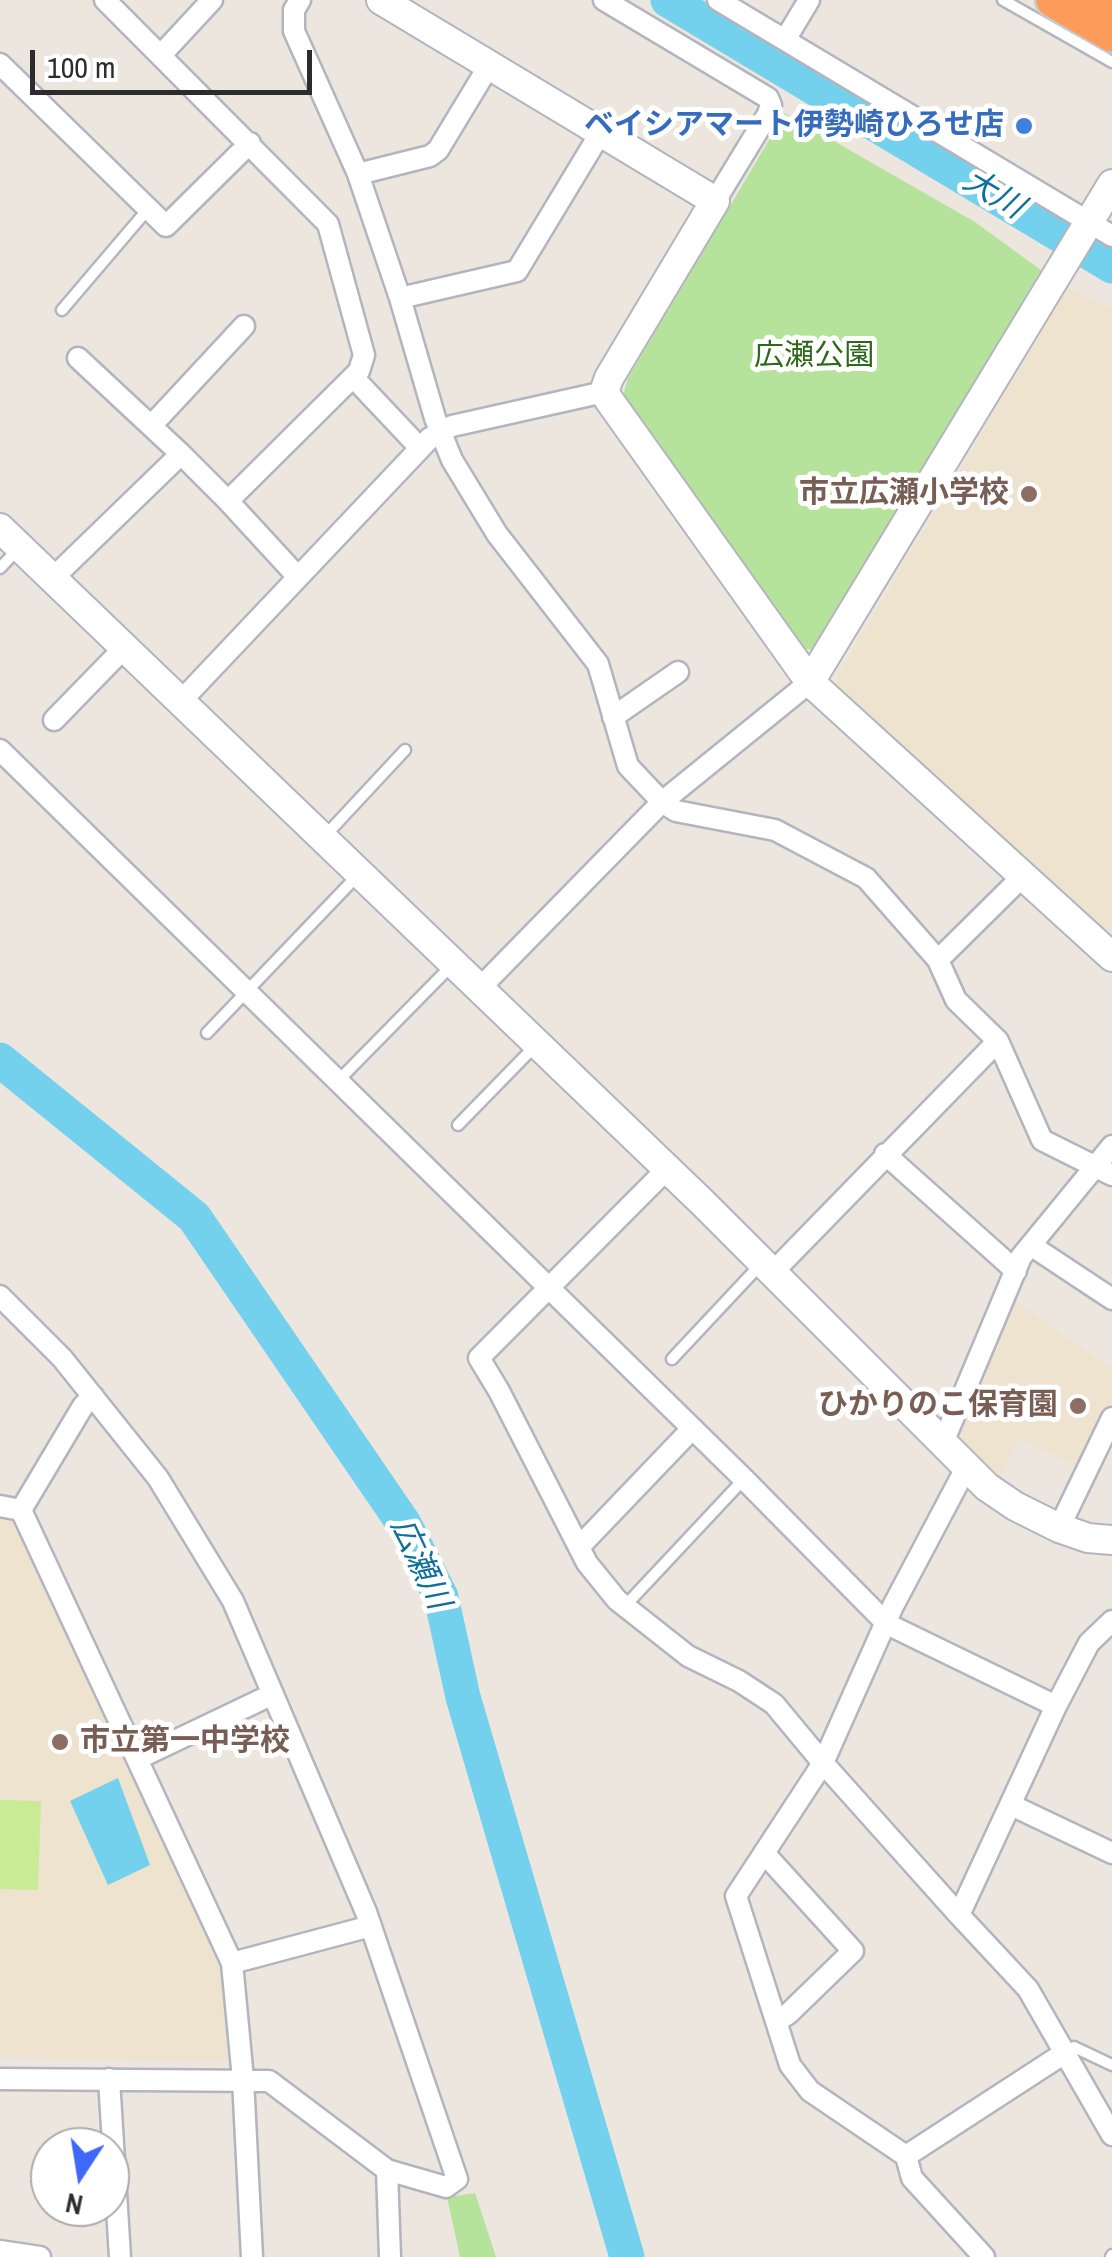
<!DOCTYPE html>
<html>
<head>
<meta charset="utf-8">
<style>
  body { margin:0 }
  #map { position:relative; width:1112px; height:2257px; overflow:hidden; background:#ede6de; font-family:"Archivo Narrow",sans-serif }
  canvas { display:block }
  .north { position:absolute; left:30px; top:2127px; width:100px; height:100px; box-sizing:border-box; background:#fff; border:2px solid #ababab; border-radius:50%; rotate:192deg; font-size:28px; font-weight:700; line-height:40px; text-align:center; color:#2c2c2c }
  .north::after { content:''; display:block; margin:auto; width:35px; height:45px; background:#4068f8; clip-path:polygon(50% 0,100% 100%,50% 72%,0 100%) }
  .scale { position:absolute; left:30px; top:50px; width:282px; height:45px; box-sizing:border-box; border:5px solid #2c2c2c; border-top:0; padding-left:12px; font-size:30px; line-height:35px; white-space:nowrap; color:#2c2c2c; -webkit-text-stroke:8px #fff; paint-order:stroke }
</style>
</head>
<body>
<div id="map">
<canvas width="1112" height="2257"></canvas>
<div class="north">N</div>
<div class="scale">100 m</div>
</div>
<script>
const ctx = document.querySelector('canvas').getContext('2d');
ctx.lineJoin = 'round';
function fill(path, color) {
  ctx.fillStyle = color;
  ctx.fill(path, 'evenodd');
}
function shape(rows) {
  const path = new Path2D();
  for (const r of rows) {
    path.moveTo(r[0], r[1]);
    for (let i = 2; i < r.length; i += 2) path.lineTo(r[i], r[i + 1]);
  }
  return path;
}
function strokePath(path, color, width, dash) {
  ctx.strokeStyle = color;
  ctx.lineWidth = width;
  ctx.lineCap = dash ? 'butt' : 'round';
  ctx.setLineDash(dash || []);
  ctx.stroke(path);
}
function write(font, color, halo, rows, align = 'center') {
  ctx.font = font + ' "Archivo Narrow","Noto Sans JP",sans-serif';
  ctx.lineWidth = 10;
  ctx.setLineDash([]);
  ctx.textBaseline = 'middle';
  ctx.strokeStyle = halo;
  ctx.fillStyle = color;
  for (const [text, x, y, turn = 0] of rows) {
    ctx.save();
    ctx.translate(x, y);
    ctx.rotate((+turn || 0) * Math.PI / 180);
    ctx.textAlign = isNaN(turn) ? turn : align;
    if (halo) ctx.strokeText(text, 0, 0);
    ctx.fillText(text, 0, 0);
    ctx.restore();
  }
}
fill(shape([
  [1068,288,1112,309,1112,934,836,689,836,678],
  [1012,1299,1112,1369,1112,1400,1078,1467,1019,1438,998,1482,954,1437],
  [0,1516,12,1518,226,1967,230,2056,225,2061,0,2058]
]), '#eee3ce');
fill(shape([
  [785,113,975,222,1041,270,814,650,801,648,623,395,628,378],
  [475,2193,496,2257,460,2257,447,2197]
]), '#b6e39b');
fill(shape([
  [0,1800,41,1801,38,1890,0,1889]
]), '#c9ea97');
fill(shape([
  [118,1778,150,1865,108,1885,70,1801]
]), '#73d1ed');
strokePath(shape([
  [668,0,1112,266],
  [0,1060,194,1217,404,1524,441,1597,463,1697,627,2257]
]), '#73d1ed', 35);
const lane = shape([
  [1003,0,1112,62],
  [62,310,148,209],
  [0,568,20,547],
  [324,837,405,750],
  [207,1033,358,875],
  [338,1081,452,965],
  [458,1125,534,1047],
  [672,1359,760,1265],
  [625,1606,744,1479],
  [1064,2053,1074,2047,1112,2065],
  [1111,2257,1112,2255]
]);
const street = shape([
  [300,0,294,10,294,31,358,174,400,298,435,418,452,460,497,534,598,664,628,766,662,802,676,811,775,830,866,878,938,960,956,1000,998,1041],
  [604,0,768,98,771,105,768,114,715,201],
  [718,0,1112,236],
  [785,40,809,0],
  [161,55,212,0],
  [0,64,166,226,250,143],
  [358,174,430,156,438,150,490,64],
  [400,298,517,271,601,132],
  [78,358,181,454],
  [353,377,419,447],
  [151,426,244,326],
  [228,501,297,576],
  [53,578,181,454,228,501,359,371,364,355,328,224,105,0],
  [181,701,430,438,452,426,604,392],
  [613,717,678,672],
  [54,720,124,648],
  [0,750,744,1479,887,1624,1056,1706],
  [938,960,1023,876],
  [478,990,662,802,810,682],
  [885,1154,1016,1271],
  [667,1169,479,1358,499,1391,587,1563,617,1600,688,1656,739,1681,774,1704,823,1763,893,1606,966,1468],
  [1032,1246,1112,1299],
  [772,1273,998,1041,1042,1140,1112,1175],
  [0,1296,62,1358,158,1478,233,1601,366,1912,457,2179,446,2187,387,2170,269,2081,0,2079],
  [942,1445,1021,1257,1112,1146],
  [0,1506,21,1510],
  [21,1510,232,1963,243,2079,252,2257],
  [21,1510,83,1406,93,1396],
  [1059,1528,1112,1418],
  [580,1546,691,1430],
  [1112,1621,1089,1643,1056,1706,959,1915,1028,1989,1112,2135],
  [139,1758,273,1694],
  [1011,1805,1112,1853],
  [764,1853,853,1951,788,2014,776,2021],
  [959,1915,823,1763,736,1896,790,2065,810,2091,906,2156,1063,2054],
  [232,1963,371,1926],
  [109,2079,120,2257],
  [906,2156,912,2178,984,2257],
  [387,2170,390,2257],
  [0,2251,40,2257]
]);
const secondary = shape([
  [381,0,715,201,609,378,604,392,609,400,810,682,1112,957],
  [0,528,703,1203,987,1487,1015,1506,1059,1528,1088,1538,1112,1540],
  [810,682,1112,184]
]);
const highway = shape([
  [1054,0,1112,34],
  [1106,0,1112,3]
]);
strokePath(lane, '#b2b5bf', 15);
strokePath(street, '#b2b5bf', 25);
strokePath(secondary, '#b2b5bf', 32);
strokePath(highway, '#c8c8c8', 40);
strokePath(lane, '#fff', 10);
strokePath(street, '#fff', 20);
strokePath(secondary, '#fff', 28);
strokePath(highway, '#fc9b5a', 35);
for (const [x, y, r, color] of [
  [1024,126,10,"#3f7fe0"],
  [1029,494,10,"#8d6e63"],
  [1078,1406,10,"#8d6e63"],
  [60,1742,10,"#8d6e63"]
]) {
  const dot = new Path2D();
  dot.arc(x, y, r, 0, 2 * Math.PI);
  ctx.fillStyle = color;
  ctx.fill(dot);
  strokePath(dot, '#fff', 4);
}
write('bold 30px', '#366cbe', '#fff', [
  ["ベイシアマート伊勢崎ひろせ店",1004,126]
], 'right');
write('30px', '#2e691b', '#fff', [
  ["広瀬公園",814,357]
]);
write('bold 30px', '#785e54', '#fff', [
  ["市立広瀬小学校",1009,494],
  ["ひかりのこ保育園",1058,1406],
  ["市立第一中学校",80,1742,"left"]
], 'right');
write('italic 32px', '#0f709c', '#fff', [
  ["大川",993,195,31],
  ["広瀬川",419,1564,65]
]);
</script>
</body>
</html>
